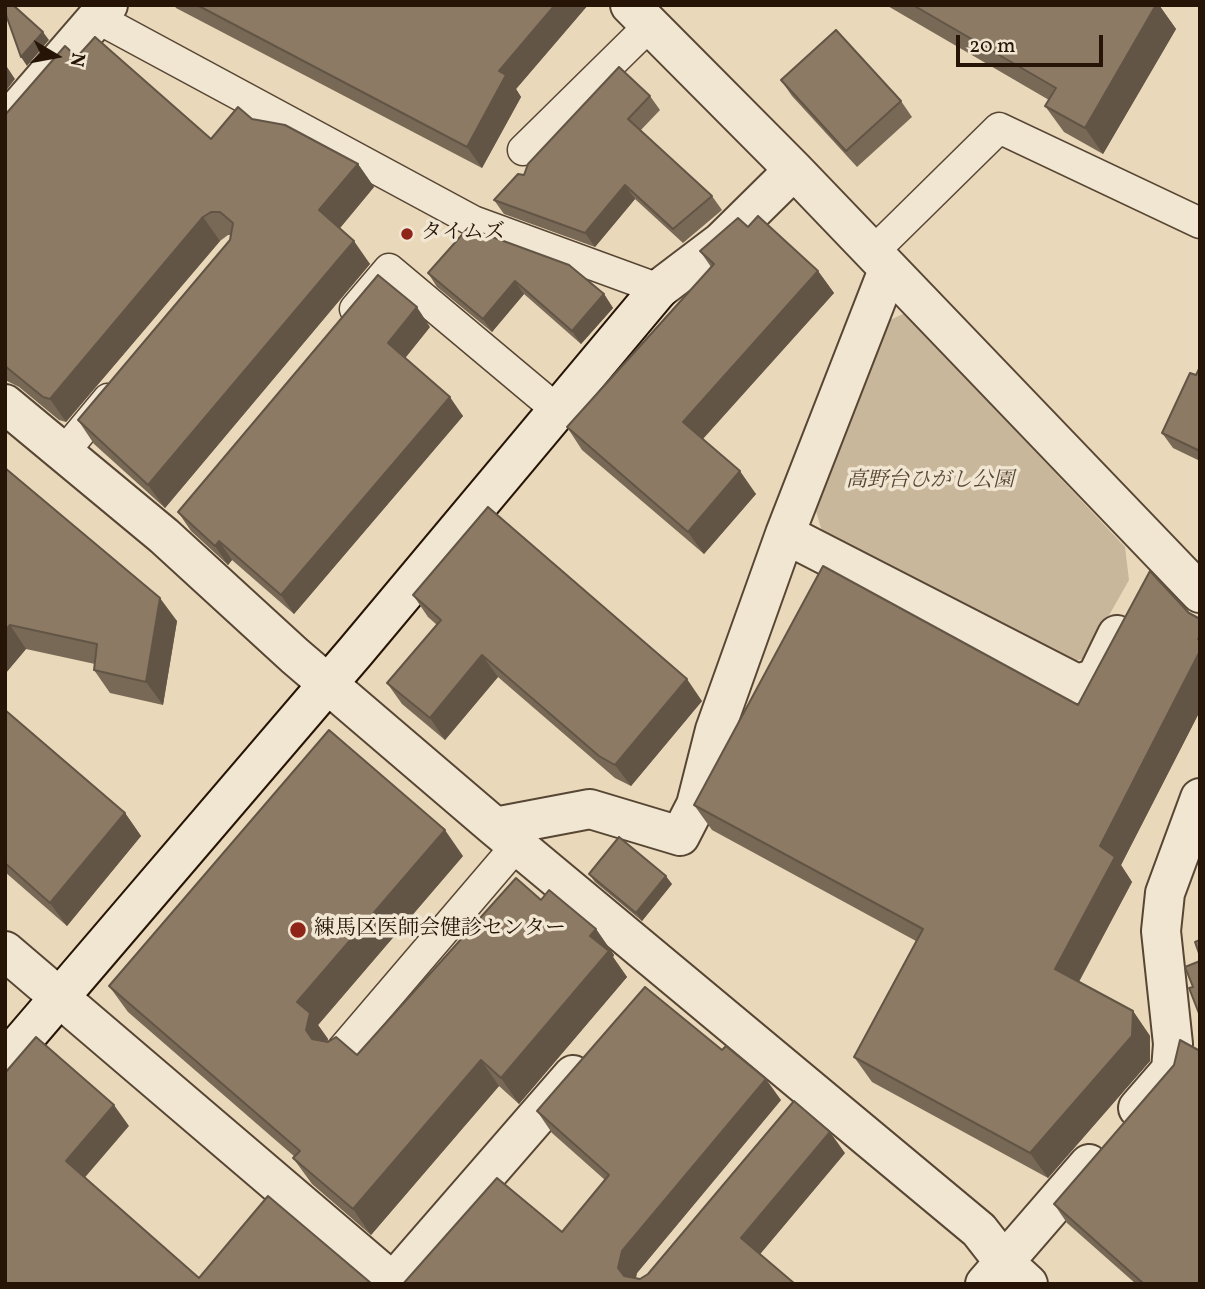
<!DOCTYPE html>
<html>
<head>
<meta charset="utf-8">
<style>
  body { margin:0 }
  #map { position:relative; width:1205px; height:1289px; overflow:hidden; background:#ead8ba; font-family:Vollkorn,serif }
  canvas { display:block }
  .frame { position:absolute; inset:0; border:7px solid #261507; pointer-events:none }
  .north { position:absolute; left:21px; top:21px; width:70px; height:70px; -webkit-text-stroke:5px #f1e6d2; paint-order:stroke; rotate:100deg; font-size:19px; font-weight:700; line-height:28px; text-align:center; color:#261507 }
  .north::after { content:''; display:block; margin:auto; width:24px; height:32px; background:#261507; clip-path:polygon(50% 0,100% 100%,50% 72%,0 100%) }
  .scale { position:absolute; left:956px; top:35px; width:147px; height:32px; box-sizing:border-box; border:4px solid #261507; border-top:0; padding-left:9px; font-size:21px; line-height:24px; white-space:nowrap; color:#261507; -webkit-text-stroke:5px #f1e6d2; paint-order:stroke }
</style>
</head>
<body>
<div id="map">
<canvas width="1205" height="1289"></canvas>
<div class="frame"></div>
<div class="north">N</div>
<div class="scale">20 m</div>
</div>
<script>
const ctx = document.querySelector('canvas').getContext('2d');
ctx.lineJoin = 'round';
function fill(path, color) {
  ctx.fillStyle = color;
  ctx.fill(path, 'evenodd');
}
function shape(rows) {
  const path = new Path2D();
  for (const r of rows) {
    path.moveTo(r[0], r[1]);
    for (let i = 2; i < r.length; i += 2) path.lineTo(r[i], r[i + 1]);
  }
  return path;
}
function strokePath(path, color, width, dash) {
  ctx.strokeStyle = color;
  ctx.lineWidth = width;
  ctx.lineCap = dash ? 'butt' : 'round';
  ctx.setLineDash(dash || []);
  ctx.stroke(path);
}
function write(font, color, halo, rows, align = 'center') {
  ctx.font = font + ' Vollkorn,"Noto Serif JP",serif';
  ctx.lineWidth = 7;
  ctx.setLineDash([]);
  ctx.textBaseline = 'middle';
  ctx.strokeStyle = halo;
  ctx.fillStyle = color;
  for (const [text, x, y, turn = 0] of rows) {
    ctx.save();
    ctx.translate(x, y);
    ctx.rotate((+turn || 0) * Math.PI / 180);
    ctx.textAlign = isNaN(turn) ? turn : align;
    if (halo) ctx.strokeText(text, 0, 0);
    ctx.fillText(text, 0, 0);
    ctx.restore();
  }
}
fill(shape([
  [905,313,1125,547,1129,580,1085,658,1063,665,823,535,816,511,882,324]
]), '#c9b79c');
const lane = shape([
  [97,18,473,221,659,289],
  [523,150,650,25],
  [872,253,999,128,1200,223],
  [355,309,389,269,556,409],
  [64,452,108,399],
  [341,1051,517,845]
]);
const street = shape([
  [630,5,794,170,1200,593],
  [5,124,108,5],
  [659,289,721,242,794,170],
  [5,404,164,536,295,656,495,827,979,1230,1004,1262,1028,1284],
  [785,534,1077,684,1096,678,1117,635],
  [495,827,590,809,680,836,696,805,715,730,785,534,888,270],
  [5,951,395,1284],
  [1138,1108,1171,1070,1173,1044,1161,931,1165,893,1200,798],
  [393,1282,573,1075],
  [985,1284,1089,1164]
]);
const secondary = shape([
  [5,1061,356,651,659,289]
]);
strokePath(lane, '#574634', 33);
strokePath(street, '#574634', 42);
strokePath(secondary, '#261507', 42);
strokePath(lane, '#f1e6d2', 30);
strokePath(street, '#f1e6d2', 38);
strokePath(secondary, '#f1e6d2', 38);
fill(shape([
  [174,5,588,5,516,89,521,97,482,168,176,8],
  [886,5,1159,5,1176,29,1103,154,1064,132,1045,106,1049,100],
  [77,57,211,139,252,119,358,164,374,187,340,228,370,264,165,508,94,444,78,420,230,240,231,235,228,235,220,241,66,422,59,420,19,387,5,380,5,115],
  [781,80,901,101,912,117,857,167,792,96],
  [650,96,660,110,640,131,712,196,722,210,683,243,635,199,595,247,504,214,494,200,524,175],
  [748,227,818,271,834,293,703,439,756,494,704,554,582,450,567,427,711,267,700,251],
  [468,228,604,294,613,308,581,344,524,294,492,332,437,287,428,273],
  [430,327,405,358,463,416,294,614,232,560,228,565,191,531,178,512],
  [1200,367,1200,461,1173,448,1162,433],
  [5,468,177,621,163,705,110,693,94,670,95,664,26,649,5,674],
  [413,595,702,701,631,786,615,778,498,677,445,740,402,704,387,683,437,625,428,617],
  [1189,613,1200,619,1200,711,1121,865,1132,882,1079,982,1133,1011,1150,1036,1150,1061,1048,1178,872,1082,854,1057,916,941,712,830,694,805,1078,705],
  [5,710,125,813,141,836,67,926,5,872],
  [463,856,318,1025,328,1039,327,1042,357,1055,541,900,596,929,614,955,613,957,627,977,519,1104,499,1086,371,1235,312,1184,293,1158,295,1157,128,1012,109,986],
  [589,874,672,884,642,921,595,882],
  [781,1100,637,1273,636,1278,640,1279,845,1153,760,1254,795,1284,403,1284,562,1232,605,1180,552,1133,537,1111],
  [1054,1204,1200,1284,1136,1284,1067,1223]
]), '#786956');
fill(shape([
  [555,5,588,5,516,89,521,97,482,168,467,147,499,71],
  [1156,5,1159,5,1176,29,1103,154,1085,128],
  [43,32,49,40,27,66,21,57],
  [5,64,15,79,5,92],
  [358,164,374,187,335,234,319,210],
  [625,185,635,199,595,247,585,233],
  [203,217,220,241,66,422,50,399],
  [354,241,370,264,165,508,148,485],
  [818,271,834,293,698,444,683,422],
  [515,281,524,294,492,332,483,319],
  [604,294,613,308,581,344,572,331],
  [417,307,430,327,402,362,388,343],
  [450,397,463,416,294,614,281,595],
  [740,471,756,494,704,554,688,532],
  [219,541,232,560,228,565,215,546],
  [160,598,177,621,163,705,146,682],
  [10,625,26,649,5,674,5,631],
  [1200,651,1200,711,1121,865,1132,882,1072,994,1055,969,1100,846],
  [482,655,498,677,445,740,430,718],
  [687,679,702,701,631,786,615,765],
  [125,813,141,836,67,926,50,903],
  [445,830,463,856,318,1025,328,1039,324,1056,306,1030,297,1002],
  [666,876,672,884,642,921,636,913],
  [596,929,614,955,613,957,627,977,519,1104,501,1078,590,936],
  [1133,1011,1150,1036,1150,1061,1048,1178,1030,1153],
  [481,1060,499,1086,371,1235,353,1209],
  [766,1079,781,1100,637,1273,634,1284,630,1284,618,1268,622,1251],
  [114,1105,129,1126,81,1182,66,1161],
  [830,1132,845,1153,756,1259,741,1238]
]), '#625546');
const building = shape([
  [5,5,13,5,43,32,21,57,5,12,5,5],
  [197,5,555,5,499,71,506,75,467,147,197,5],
  [913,5,1156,5,1085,128,1045,106,1056,88,913,5],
  [836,30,901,101,846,151,781,80,836,30],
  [95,37,211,139,238,107,252,119,285,125,358,164,319,210,354,241,148,485,78,420,230,240,233,223,220,212,211,212,203,217,50,399,43,397,5,366,5,115,65,46,77,57,95,37],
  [619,67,650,96,628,119,712,196,673,229,625,185,585,233,494,200,518,174,524,175,528,164,619,67],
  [758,216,818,271,683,422,740,471,688,532,567,427,714,264,700,251,738,218,748,227,758,216],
  [468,228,569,265,604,294,572,331,515,281,483,319,428,273,468,228],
  [378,275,417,307,388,343,450,397,281,595,219,541,215,546,178,512,378,275],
  [1200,367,1200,451,1162,433,1190,373,1196,375,1200,367],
  [5,468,160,598,146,682,94,670,97,644,10,625,5,631,5,468],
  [488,507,687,679,615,765,599,756,482,655,430,718,387,683,441,620,413,595,488,507],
  [823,566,1078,705,1150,571,1189,613,1200,619,1200,636,1198,639,1200,640,1200,651,1100,846,1115,857,1055,969,1133,1011,1132,1036,1030,1153,854,1057,923,929,694,805,823,566],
  [5,710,125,813,50,903,5,863,5,710],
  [329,730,445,830,297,1002,310,1013,306,1030,312,1039,328,1042,336,1037,357,1055,516,878,541,900,549,890,596,929,590,936,609,951,501,1078,481,1060,353,1209,293,1158,300,1151,109,986,329,730],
  [619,837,666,876,636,913,589,874,619,837],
  [1200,940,1200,956,1195,942,1200,940],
  [1200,961,1200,1016,1189,988,1193,987,1185,967,1200,961],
  [645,987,722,1050,726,1046,766,1079,622,1251,618,1268,624,1276,640,1279,648,1274,794,1101,830,1132,741,1238,795,1284,403,1284,497,1178,562,1232,609,1175,537,1111,645,987],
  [36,1037,114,1105,66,1161,199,1278,268,1196,372,1284,5,1284,5,1073,36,1037],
  [1180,1040,1200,1051,1200,1284,1144,1284,1054,1204,1174,1065,1180,1040]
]);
fill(building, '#8c7a64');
strokePath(building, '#625546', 2);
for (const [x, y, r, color] of [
  [407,234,7,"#8f2418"],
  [298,930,9,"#8f2418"]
]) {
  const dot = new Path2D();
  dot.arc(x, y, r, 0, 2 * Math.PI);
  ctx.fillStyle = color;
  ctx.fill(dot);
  strokePath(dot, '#f1e6d2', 2.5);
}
write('21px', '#261507', '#f1e6d2', [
  ["タイムズ",421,234],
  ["練馬区医師会健診センター",314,930]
], 'left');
write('italic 21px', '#574634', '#f1e6d2', [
  ["高野台ひがし公園",930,482]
]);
</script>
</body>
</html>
